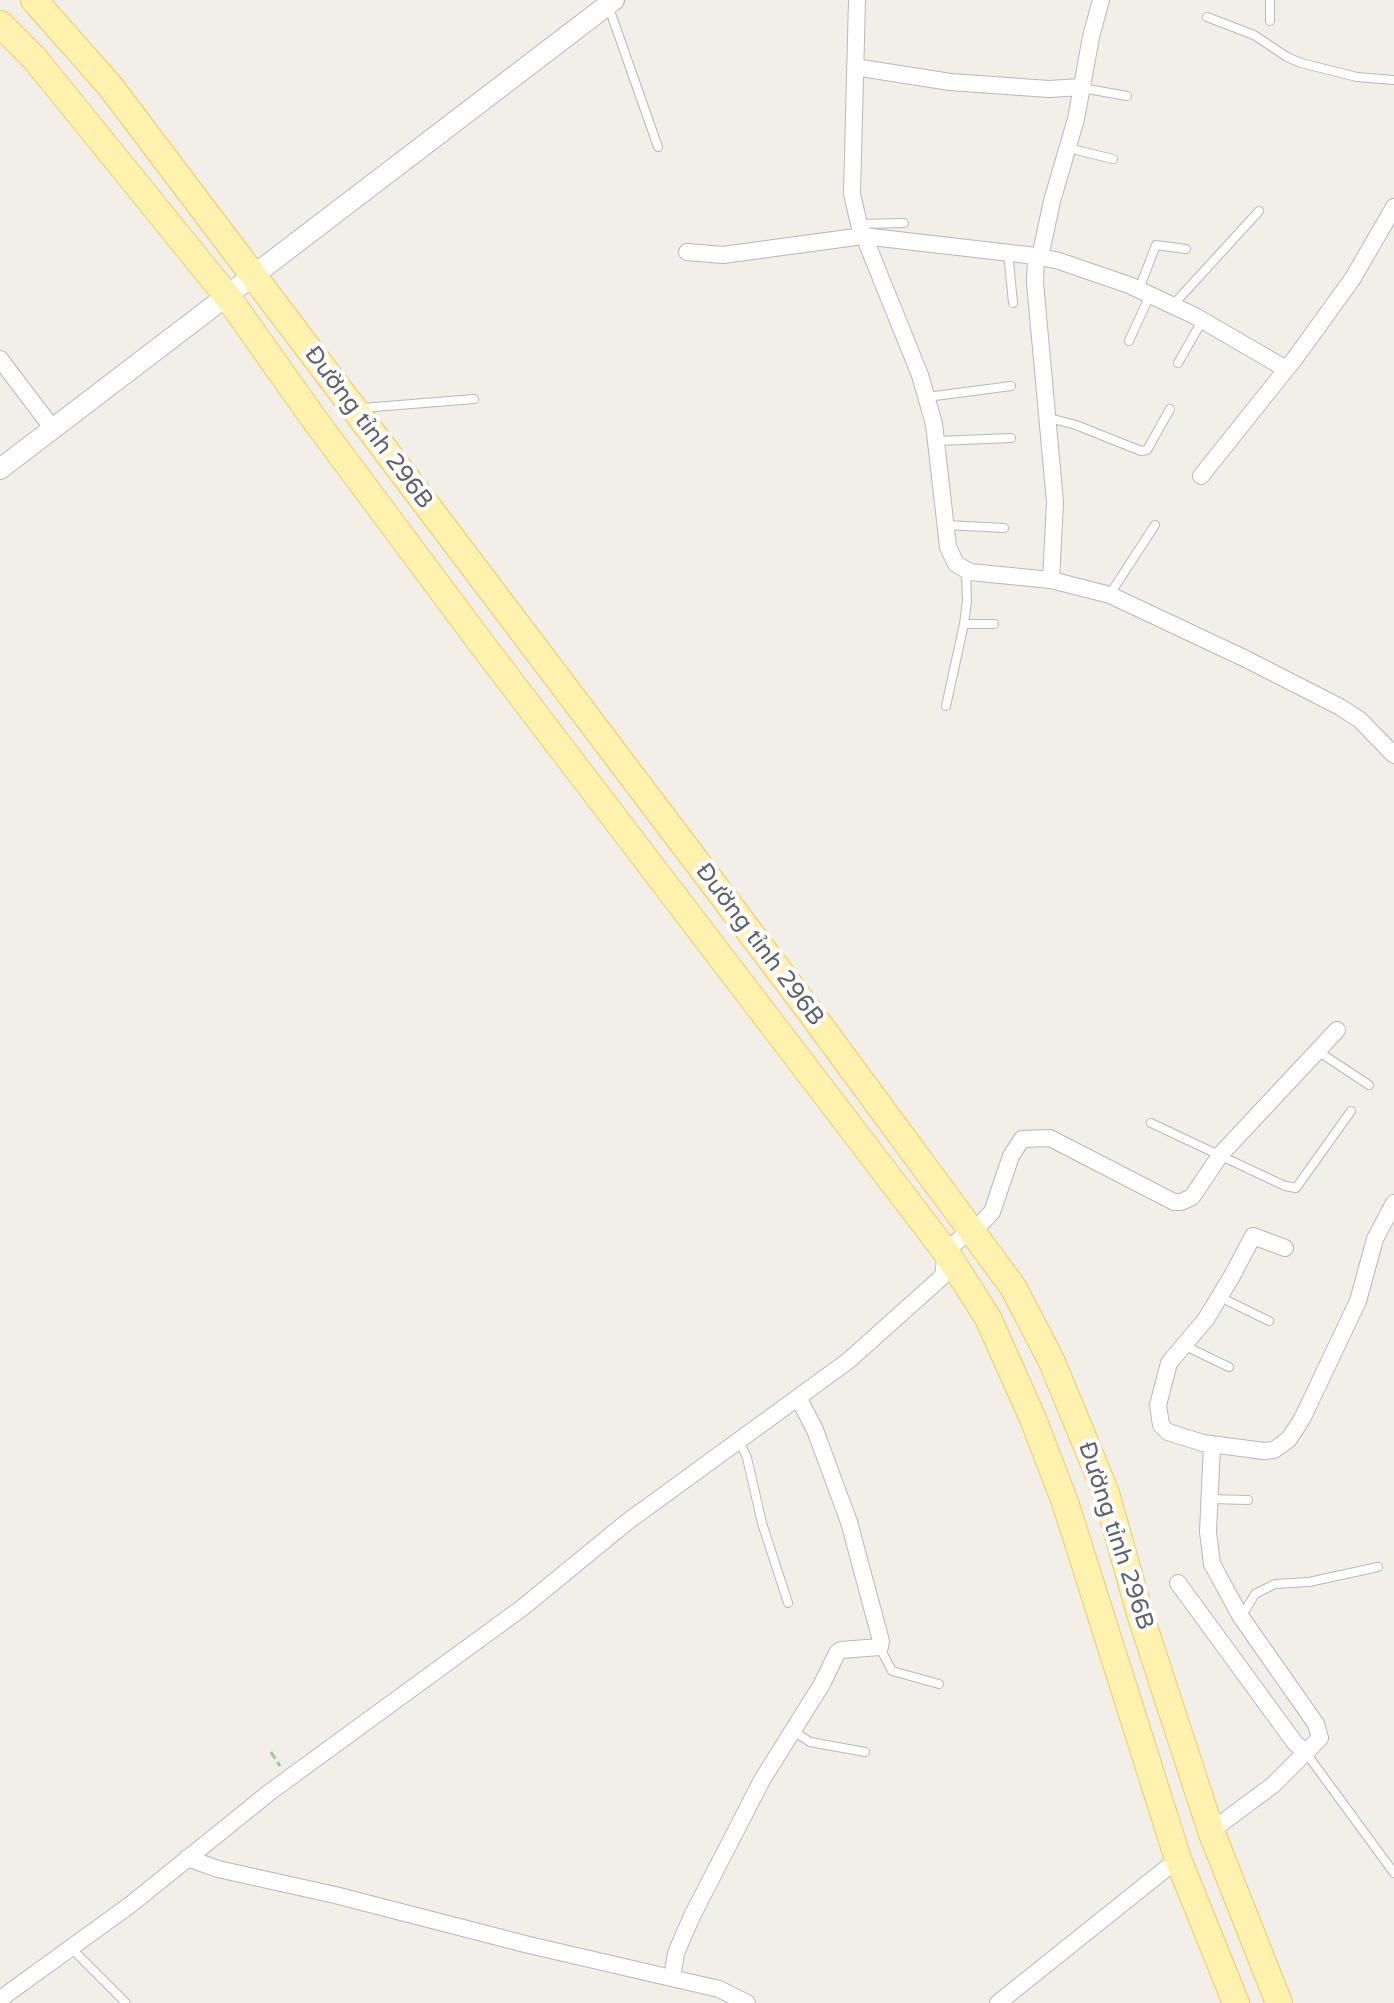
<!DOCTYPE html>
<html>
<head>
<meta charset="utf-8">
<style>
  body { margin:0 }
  canvas { display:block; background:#f1efe8 }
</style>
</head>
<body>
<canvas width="1394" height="2003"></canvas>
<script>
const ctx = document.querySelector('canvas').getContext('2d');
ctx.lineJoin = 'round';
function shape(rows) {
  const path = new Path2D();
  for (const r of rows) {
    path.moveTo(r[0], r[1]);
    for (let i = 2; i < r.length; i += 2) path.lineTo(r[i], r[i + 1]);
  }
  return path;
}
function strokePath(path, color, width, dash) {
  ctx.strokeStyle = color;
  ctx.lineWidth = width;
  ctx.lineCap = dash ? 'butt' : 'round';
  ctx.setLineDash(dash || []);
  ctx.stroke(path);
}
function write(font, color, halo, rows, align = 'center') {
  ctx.font = font + ' "Varela Round",sans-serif';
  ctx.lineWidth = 8;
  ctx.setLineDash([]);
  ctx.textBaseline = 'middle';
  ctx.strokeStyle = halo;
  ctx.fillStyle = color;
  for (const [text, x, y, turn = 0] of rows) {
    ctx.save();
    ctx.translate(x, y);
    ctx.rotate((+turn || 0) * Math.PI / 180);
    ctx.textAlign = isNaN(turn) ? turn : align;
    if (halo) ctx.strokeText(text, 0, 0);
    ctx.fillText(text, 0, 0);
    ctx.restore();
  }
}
const service = shape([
  [1270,0,1270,21],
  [608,5,658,147],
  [1207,17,1254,35,1287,57,1301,63,1357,77,1394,80],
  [1082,88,1127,96],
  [1068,148,1113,159],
  [859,224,904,223],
  [1008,252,1013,303],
  [1139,289,1156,245,1186,249],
  [1173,305,1259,211],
  [1129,341,1150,295],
  [1178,363,1202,321],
  [927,397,1011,386],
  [362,408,474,399],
  [1049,418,1076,425,1141,451,1147,450,1170,409],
  [937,441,1011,438],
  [946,525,1004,528],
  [1110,594,1155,525],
  [964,624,994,624],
  [946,706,964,624,967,601,966,571],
  [1319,1052,1369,1085],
  [1151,1123,1285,1186,1296,1188,1351,1111],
  [1220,1297,1269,1321],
  [1183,1345,1229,1367],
  [739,1440,747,1458,762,1523,788,1603],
  [1210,1499,1248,1500],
  [1241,1617,1255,1594,1275,1584,1309,1582,1378,1567],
  [880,1648,892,1671,939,1684],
  [792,1730,810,1742,865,1752],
  [1306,1753,1394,1873],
  [71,1948,126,2003]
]);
const minor = shape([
  [857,0,852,194,859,224,920,375,934,424,948,547,956,564,970,572,1051,580,1110,595,1246,659,1340,707,1360,720,1394,755],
  [855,67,950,82,1049,89,1081,87],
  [687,252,723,255,863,236,1036,256,1059,261,1129,285,1195,316,1286,369],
  [1036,256,1035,283,1055,502,1051,580],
  [1040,257,1052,201,1076,119,1091,37,1101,0],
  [0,359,53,429],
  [1201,476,1296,357,1353,278,1394,207],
  [1285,1248,1253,1236,1232,1276,1206,1319,1169,1363,1158,1405,1161,1425,1168,1432,1203,1443,1264,1451,1274,1450,1289,1439,1302,1419,1358,1301,1375,1239,1394,1203],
  [1178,1583,1295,1743,1306,1753],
  [1211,1831,1273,1785,1320,1738,1316,1724,1241,1617,1212,1564,1208,1532,1212,1445],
  [187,1858,218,1869,335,1895,529,1945,719,1989,747,2003],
  [672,1978,676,1953,692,1916,762,1780,822,1684,837,1653,841,1650,880,1647,881,1641,849,1522,815,1430,799,1399],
  [0,1999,130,1905,270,1792,522,1608,627,1522,848,1361,943,1276,946,1252,963,1236,974,1231,992,1212,1011,1156,1022,1139,1050,1138,1174,1202,1181,1202,1192,1197,1221,1154,1337,1030],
  [998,2003,1178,1859]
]);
const tertiary = shape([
  [0,469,614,0]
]);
const primary = shape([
  [34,0,110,86,805,1005,1013,1287,1052,1362,1106,1493,1141,1617,1211,1831,1279,2003],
  [0,24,35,59,227,296,314,419,484,647,946,1252,988,1318,1033,1419,1065,1502,1178,1859,1236,2003]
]);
strokePath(service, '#b5b8bc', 10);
strokePath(minor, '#b5b8bc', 18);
strokePath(tertiary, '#b5b8bc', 22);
strokePath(primary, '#f2c960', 28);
strokePath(shape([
  [271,1752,280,1766]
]), '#9cc7a9', 3, [8, 4]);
strokePath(service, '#fff', 8);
strokePath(minor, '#fff', 16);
strokePath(tertiary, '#fff', 20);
strokePath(primary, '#fff2af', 26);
write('24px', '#5f6368', '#fff', [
  ["Đường tỉnh 296B",368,428,53],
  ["Đường tỉnh 296B",759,945,53],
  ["Đường tỉnh 296B",1115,1536,72]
]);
</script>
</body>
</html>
